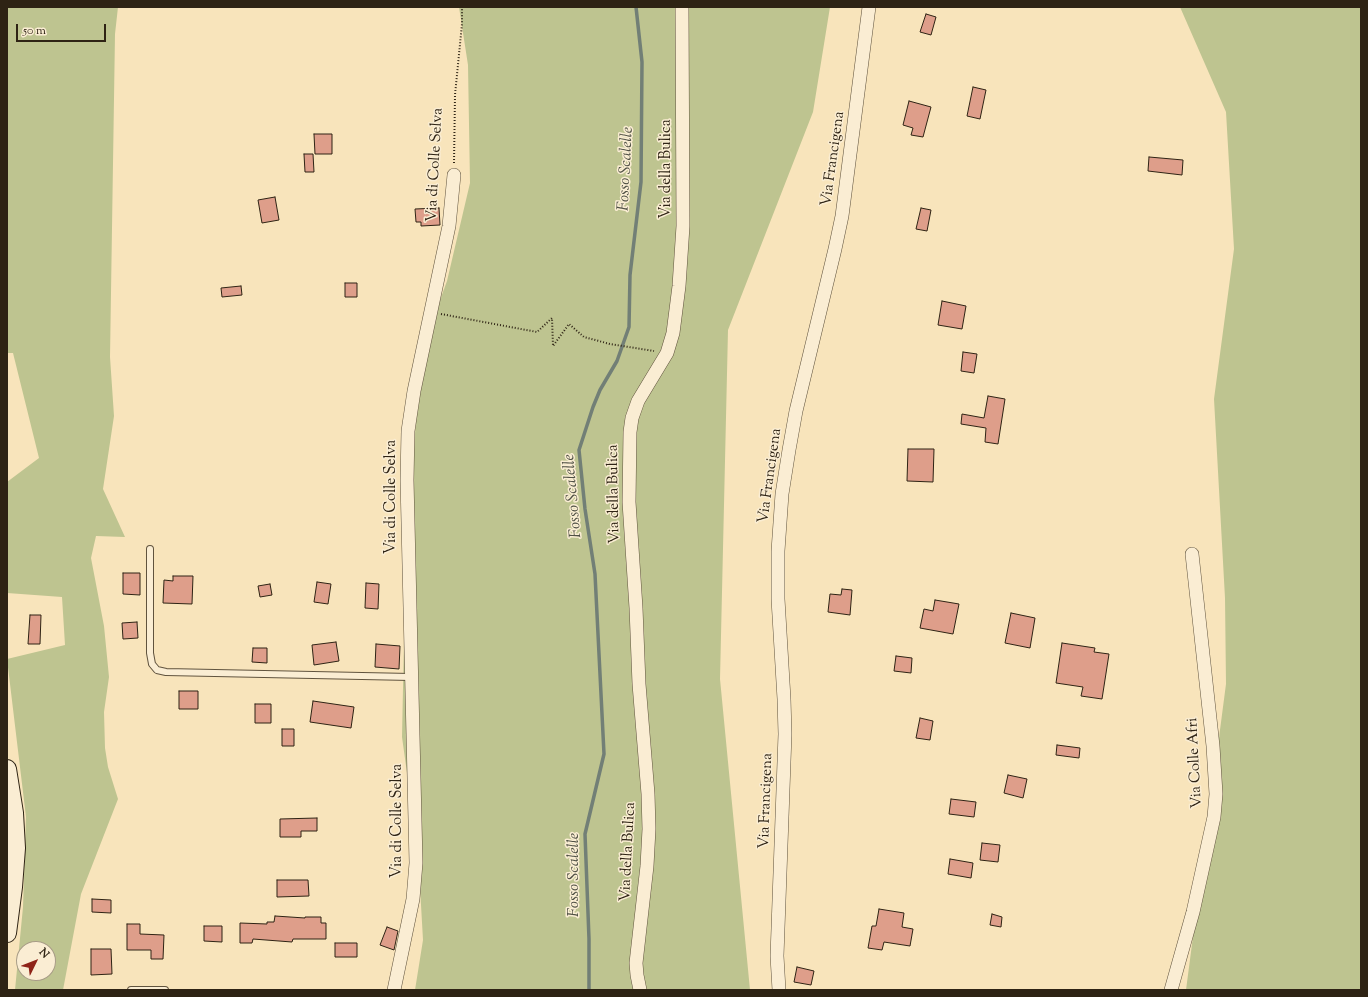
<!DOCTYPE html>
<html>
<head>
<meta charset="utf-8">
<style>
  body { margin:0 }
  #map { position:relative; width:1368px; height:997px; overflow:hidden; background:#f8e4bb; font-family:"Sorts Mill Goudy",serif }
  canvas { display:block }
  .frame { position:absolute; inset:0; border:8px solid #2e2314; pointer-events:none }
  .north { position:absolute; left:16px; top:941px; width:40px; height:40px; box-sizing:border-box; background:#faedd3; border:1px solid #a89c87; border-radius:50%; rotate:47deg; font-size:11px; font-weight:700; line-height:16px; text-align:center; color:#2e2314 }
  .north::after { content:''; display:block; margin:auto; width:14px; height:18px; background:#8f2418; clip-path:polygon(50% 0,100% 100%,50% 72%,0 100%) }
  .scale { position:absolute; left:16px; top:24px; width:90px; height:18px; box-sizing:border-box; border:2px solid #2e2314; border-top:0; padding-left:5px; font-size:12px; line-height:14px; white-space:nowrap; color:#2e2314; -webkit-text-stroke:3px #faedd3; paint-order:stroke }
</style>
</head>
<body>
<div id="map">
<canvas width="1368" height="997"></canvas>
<div class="frame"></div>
<div class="north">N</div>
<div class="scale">50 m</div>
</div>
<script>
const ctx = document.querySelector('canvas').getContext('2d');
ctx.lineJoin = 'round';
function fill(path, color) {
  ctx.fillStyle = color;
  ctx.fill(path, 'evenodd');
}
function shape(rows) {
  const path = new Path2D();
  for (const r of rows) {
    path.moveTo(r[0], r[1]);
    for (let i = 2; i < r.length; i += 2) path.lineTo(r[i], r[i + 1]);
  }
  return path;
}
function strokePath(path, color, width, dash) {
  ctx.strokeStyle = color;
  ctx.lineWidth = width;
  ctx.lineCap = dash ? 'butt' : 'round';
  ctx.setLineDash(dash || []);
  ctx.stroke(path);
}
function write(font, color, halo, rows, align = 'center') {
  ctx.font = font + ' "Sorts Mill Goudy",serif';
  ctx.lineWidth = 3;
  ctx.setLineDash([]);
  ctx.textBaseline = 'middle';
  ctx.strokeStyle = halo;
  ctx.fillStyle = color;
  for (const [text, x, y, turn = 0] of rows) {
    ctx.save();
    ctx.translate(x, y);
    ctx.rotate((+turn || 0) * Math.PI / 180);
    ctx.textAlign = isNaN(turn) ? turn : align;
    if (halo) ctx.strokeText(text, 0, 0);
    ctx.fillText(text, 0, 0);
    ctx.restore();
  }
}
fill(shape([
  [7,7,118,7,115,34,110,357,114,416,103,489,125,537,96,536,91,558,104,626,109,677,104,712,105,748,108,767,118,799,81,894,63,990,15,990,23,907,26,817,7,659,65,645,62,597,7,593,7,482,39,458,13,353,7,353],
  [24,949,48,949,48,973,24,973],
  [459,7,830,7,813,112,728,330,720,679,750,990,415,990,423,940,418,852,402,737,405,590,420,355,447,281,470,183,468,65],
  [1180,7,1361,7,1361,990,1186,990,1226,684,1225,598,1214,399,1234,249,1226,112]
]), '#bec490');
strokePath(shape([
  [589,990,589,939,585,834,604,754,595,574,585,509,579,450,593,407,600,390,617,361,629,327,630,275,641,182,642,62,636,7]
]), '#727f76', 3.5);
const building = shape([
  [926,14,936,17,931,35,920,32,926,14],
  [973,87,986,90,980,119,967,116,973,87],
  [909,101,931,107,923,137,911,135,913,128,903,125,909,101],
  [314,134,332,134,332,154,315,154,314,134],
  [304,154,313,154,314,172,305,172,304,154],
  [1149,157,1183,160,1182,175,1148,171,1149,157],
  [275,197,279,220,262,223,258,200,275,197],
  [439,208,440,225,421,226,421,222,416,222,415,209,439,208],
  [921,208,931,210,927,231,916,229,921,208],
  [345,283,357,283,357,297,345,297,345,283],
  [241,286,242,295,222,297,221,288,241,286],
  [942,301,966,306,962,329,938,325,942,301],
  [963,352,977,354,974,373,961,371,963,352],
  [988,396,1005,399,998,444,985,442,986,428,961,424,962,414,984,418,988,396],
  [908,449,934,449,933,482,907,481,908,449],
  [123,573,140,573,140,595,123,594,123,573],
  [173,576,193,576,192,604,163,603,164,580,173,581,173,576],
  [317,582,331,584,328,604,314,602,317,582],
  [366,583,379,584,378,609,365,608,366,583],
  [270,584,272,595,260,597,258,586,270,584],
  [842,589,852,590,850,615,828,612,830,594,841,595,842,589],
  [935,600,959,604,953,634,920,628,924,609,933,611,935,600],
  [1011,613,1035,618,1030,648,1005,643,1011,613],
  [30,615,41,615,40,644,28,644,30,615],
  [137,622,138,638,123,639,122,623,137,622],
  [336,642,339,661,314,665,312,645,336,642],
  [1062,643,1095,648,1094,652,1109,654,1102,699,1081,696,1083,687,1056,683,1062,643],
  [376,644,400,646,399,669,375,667,376,644],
  [253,648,267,648,267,663,252,662,253,648],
  [896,656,912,658,911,673,894,671,896,656],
  [179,691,198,691,198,709,179,709,179,691],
  [313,701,354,707,351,728,310,722,313,701],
  [255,704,271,704,271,723,255,723,255,704],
  [920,718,933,721,930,740,916,738,920,718],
  [282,729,294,729,294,746,282,746,282,729],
  [1057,745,1080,748,1079,758,1056,755,1057,745],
  [1008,775,1027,779,1023,798,1004,793,1008,775],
  [951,799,976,802,974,817,949,814,951,799],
  [317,818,317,831,301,831,301,837,280,837,280,819,317,818],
  [982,843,1000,845,998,862,980,860,982,843],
  [950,859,973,863,971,878,948,874,950,859],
  [277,880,308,880,309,896,277,897,277,880],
  [92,899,111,900,111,913,92,912,92,899],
  [879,909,904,913,902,927,913,929,910,946,884,942,882,950,868,948,872,926,876,926,879,909],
  [992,914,1002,917,1001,927,990,925,992,914],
  [275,916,305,918,305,917,321,917,321,923,326,923,326,939,293,939,292,942,253,939,252,943,240,943,240,923,267,924,267,922,274,922,275,916],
  [127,924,140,924,140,934,164,935,163,959,151,959,151,950,127,950,127,924],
  [204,926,222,926,222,942,204,941,204,926],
  [387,927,398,931,394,950,380,945,387,927],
  [335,943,357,943,357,957,335,957,335,943],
  [91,949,111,949,112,974,91,975,91,949],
  [797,967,814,971,811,985,794,982,797,967]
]);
fill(building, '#de9e8a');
strokePath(building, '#2e2314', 1);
const service = shape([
  [150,549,150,653,152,664,157,670,166,672,411,677],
  [131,990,165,990]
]);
const minor = shape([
  [394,990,413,899,416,863,407,480,408,431,414,391,449,226,454,175],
  [640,990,637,975,636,963,647,866,649,829,648,794,639,684,636,608,629,502,630,432,632,418,638,401,667,353,673,333,679,286,683,226,682,7],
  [779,990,777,956,785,734,784,699,778,599,778,551,782,494,789,450,796,411,835,249,842,216,869,7],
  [1171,990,1193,912,1214,817,1216,794,1213,746,1192,554]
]);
const secondary = shape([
  [7,769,14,813,16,848,13,887,7,933]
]);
strokePath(service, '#60533e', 8);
strokePath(minor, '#60533e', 14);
strokePath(secondary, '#2e2314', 20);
strokePath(shape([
  [454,163,455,95,462,24,462,7],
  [441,314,537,332,552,318,553,346,569,324,584,337,610,344,654,351]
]), '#2e2314', 2, [1, 2]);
strokePath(service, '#faedd3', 6);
strokePath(minor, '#faedd3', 13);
strokePath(secondary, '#faedd3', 18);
write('15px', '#2e2314', '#faedd3', [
  ["Via Francigena",834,159,-82],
  ["Via di Colle Selva",436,165,-87],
  ["Via della Bulica",667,169,-90],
  ["Via Francigena",771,476,-82],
  ["Via della Bulica",615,494,-91],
  ["Via di Colle Selva",392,497,-90],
  ["Via Colle Afri",1196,763,-93],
  ["Via Francigena",767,801,-88],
  ["Via di Colle Selva",398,821,-90],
  ["Via della Bulica",629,852,-87]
]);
write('italic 16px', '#505145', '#faedd3', [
  ["Fosso Scalelle",627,169,-87],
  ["Fosso Scalelle",574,496,-95],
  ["Fosso Scalelle",575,875,-90]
]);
</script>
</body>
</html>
